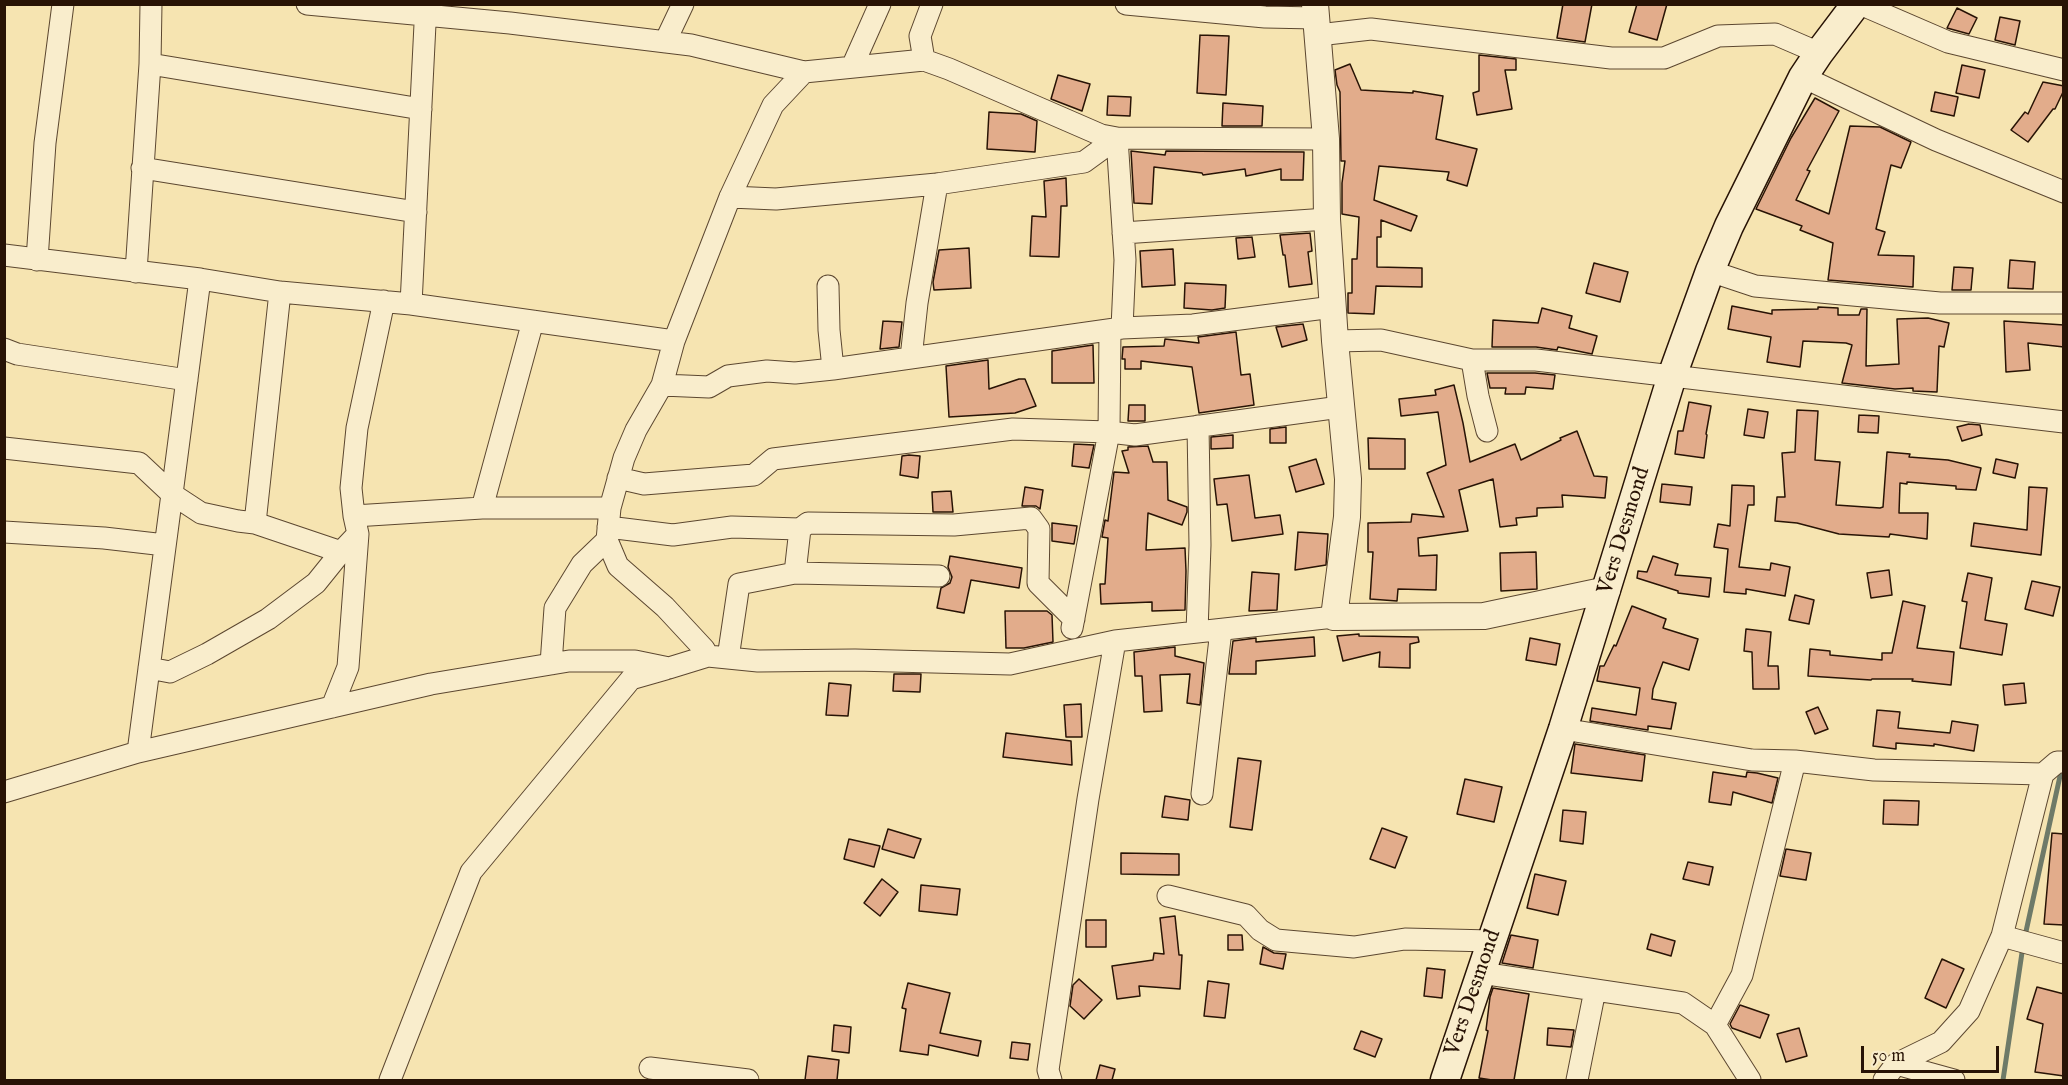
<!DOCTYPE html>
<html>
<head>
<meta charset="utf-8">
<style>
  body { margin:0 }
  #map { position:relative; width:2068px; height:1085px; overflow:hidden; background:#f6e4b1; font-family:"IM FELL English",serif }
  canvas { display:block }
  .frame { position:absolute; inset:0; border:6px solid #281305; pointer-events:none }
  .scale { position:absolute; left:1861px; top:1046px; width:138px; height:27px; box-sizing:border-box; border:3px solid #281305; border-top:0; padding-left:8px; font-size:18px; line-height:21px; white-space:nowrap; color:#281305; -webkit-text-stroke:4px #f9edcc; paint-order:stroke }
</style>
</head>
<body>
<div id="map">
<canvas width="2068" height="1085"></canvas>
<div class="frame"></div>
<div class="scale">50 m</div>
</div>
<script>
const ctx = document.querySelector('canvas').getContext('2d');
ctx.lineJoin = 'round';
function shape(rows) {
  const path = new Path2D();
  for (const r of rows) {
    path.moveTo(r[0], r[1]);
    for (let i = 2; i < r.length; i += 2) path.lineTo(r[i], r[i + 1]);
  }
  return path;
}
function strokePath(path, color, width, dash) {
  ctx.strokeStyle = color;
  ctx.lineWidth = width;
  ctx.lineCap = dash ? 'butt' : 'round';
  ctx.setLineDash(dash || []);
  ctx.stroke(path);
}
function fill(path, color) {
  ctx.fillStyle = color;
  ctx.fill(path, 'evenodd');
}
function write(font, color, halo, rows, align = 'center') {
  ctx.font = font + ' "IM FELL English",serif';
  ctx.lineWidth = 4.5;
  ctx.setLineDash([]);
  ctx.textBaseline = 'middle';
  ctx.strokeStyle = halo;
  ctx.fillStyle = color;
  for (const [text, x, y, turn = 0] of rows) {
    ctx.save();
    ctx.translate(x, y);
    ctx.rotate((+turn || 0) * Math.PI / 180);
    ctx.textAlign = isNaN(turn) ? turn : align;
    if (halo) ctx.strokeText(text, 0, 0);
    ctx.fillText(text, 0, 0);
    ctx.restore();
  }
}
strokePath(shape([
  [2025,936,2062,767],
  [2003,1080,2023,946]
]), '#6e7a68', 5);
const building = shape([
  [1563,4,1592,4,1585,42,1557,38,1563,4],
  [1637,4,1667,4,1657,40,1629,32,1637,4],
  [1957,8,1977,18,1969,34,1947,28,1957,8],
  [2000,17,2020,21,2015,45,1995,40,2000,17],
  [1200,35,1229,36,1226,95,1197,93,1200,35],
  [1479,55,1516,59,1516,70,1505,70,1512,109,1477,115,1473,93,1479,91,1479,55],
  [1350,64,1361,90,1413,93,1413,91,1443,96,1436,139,1477,149,1467,186,1447,180,1449,172,1379,166,1374,200,1417,216,1411,231,1381,220,1381,237,1377,237,1377,267,1422,268,1422,287,1376,286,1374,314,1348,313,1348,293,1352,293,1352,259,1357,259,1359,217,1342,214,1342,183,1345,161,1341,161,1340,92,1337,85,1335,70,1350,64],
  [1962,65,1985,70,1979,98,1956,93,1962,65],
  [1058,75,1090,84,1082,111,1051,99,1058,75],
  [2043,82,2064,86,2064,90,2055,109,2053,109,2028,142,2011,130,2025,112,2028,114,2043,82],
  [1935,92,1958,97,1954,116,1931,111,1935,92],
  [1108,96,1131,97,1130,116,1107,115,1108,96],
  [1815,98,1839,111,1807,170,1810,171,1796,200,1829,214,1850,126,1880,127,1911,142,1901,168,1891,165,1876,229,1885,232,1878,255,1914,256,1913,287,1828,280,1833,243,1800,230,1802,226,1756,209,1791,138,1815,98],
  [1223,103,1263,106,1262,126,1222,126,1223,103],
  [989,112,1021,114,1037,121,1035,152,987,149,989,112],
  [1131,151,1165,155,1166,151,1304,152,1303,180,1281,180,1281,169,1246,176,1245,169,1203,175,1202,173,1154,167,1152,204,1134,203,1131,151],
  [1066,178,1067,206,1061,206,1059,257,1030,256,1032,216,1046,217,1044,181,1066,178],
  [1310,233,1312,251,1308,252,1312,284,1289,287,1285,255,1283,255,1280,235,1310,233],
  [1252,237,1255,257,1238,259,1236,238,1252,237],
  [969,248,971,288,934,290,933,282,939,250,969,248],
  [1173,249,1175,285,1142,287,1140,251,1173,249],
  [2010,260,2035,262,2033,289,2008,288,2010,260],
  [1594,263,1628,272,1620,302,1586,293,1594,263],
  [1954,267,1973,268,1971,290,1952,290,1954,267],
  [1185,283,1226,285,1225,308,1212,310,1184,308,1185,283],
  [1732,306,1772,314,1772,310,1818,309,1818,307,1838,308,1838,315,1859,315,1861,309,1867,309,1866,366,1899,364,1897,319,1928,318,1949,323,1944,347,1939,346,1937,392,1913,391,1913,388,1895,389,1842,383,1852,345,1846,343,1803,341,1800,367,1767,362,1771,337,1728,329,1732,306],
  [1542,308,1572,316,1569,328,1597,336,1592,354,1558,347,1557,350,1536,347,1492,347,1493,320,1538,323,1542,308],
  [883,321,902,322,899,347,880,349,883,321],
  [2004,321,2064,325,2064,347,2028,343,2030,370,2006,372,2004,321],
  [1303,324,1307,340,1282,347,1276,327,1303,324],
  [1236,332,1241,375,1250,374,1254,405,1199,413,1192,367,1141,361,1141,369,1125,369,1125,359,1122,359,1123,347,1164,346,1165,339,1199,343,1198,337,1236,332],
  [1093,345,1094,383,1052,383,1052,351,1093,345],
  [988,360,989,389,1019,379,1025,379,1036,406,1015,413,949,417,946,366,988,360],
  [1487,373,1535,373,1555,375,1553,389,1526,387,1525,394,1505,394,1506,388,1490,388,1487,373],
  [1454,385,1463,423,1470,462,1515,444,1521,460,1561,440,1560,438,1577,431,1594,476,1607,477,1605,498,1562,495,1563,507,1537,508,1537,516,1516,518,1517,525,1500,527,1493,479,1459,490,1468,531,1418,538,1419,556,1437,555,1436,590,1398,589,1397,601,1370,599,1373,552,1368,552,1368,523,1411,522,1412,514,1444,517,1427,473,1446,465,1438,412,1401,416,1399,399,1436,395,1435,390,1454,385],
  [1689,402,1711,406,1706,434,1707,435,1704,458,1675,454,1678,431,1683,431,1689,402],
  [1129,405,1145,405,1145,421,1128,421,1129,405],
  [1748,409,1768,412,1764,438,1744,435,1748,409],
  [1797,410,1818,411,1815,460,1840,462,1836,505,1880,508,1883,507,1887,452,1910,454,1909,457,1948,460,1981,468,1976,490,1956,489,1956,486,1907,482,1907,484,1900,483,1899,513,1928,513,1927,539,1890,534,1889,537,1839,534,1797,523,1775,521,1777,497,1785,497,1782,453,1795,452,1797,410],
  [1859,415,1879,416,1878,433,1858,432,1859,415],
  [1969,424,1980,425,1982,435,1962,441,1957,427,1969,424],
  [1286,427,1286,443,1270,443,1270,429,1286,427],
  [1233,435,1233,448,1211,449,1211,437,1233,435],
  [1368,438,1405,439,1405,469,1369,469,1368,438],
  [1074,444,1094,445,1089,468,1072,466,1074,444],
  [1148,446,1153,462,1167,462,1168,500,1187,507,1187,512,1182,525,1148,513,1146,550,1185,548,1186,571,1185,610,1152,611,1152,602,1101,604,1100,584,1105,584,1108,538,1102,537,1105,520,1108,521,1114,472,1129,473,1122,451,1128,450,1128,447,1148,446],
  [909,455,920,456,918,478,900,475,902,456,909,455],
  [1316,459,1324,484,1296,492,1289,467,1316,459],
  [1996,459,2018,464,2015,478,1993,473,1996,459],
  [1249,475,1255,518,1280,515,1283,534,1232,541,1227,504,1217,505,1214,479,1249,475],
  [1662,484,1692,487,1690,505,1660,502,1662,484],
  [1732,485,1754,486,1754,505,1748,505,1739,567,1770,570,1771,563,1790,567,1785,596,1746,589,1746,594,1724,592,1728,549,1714,547,1718,524,1730,526,1732,485],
  [1025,487,1043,490,1040,509,1036,506,1022,506,1025,487],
  [2029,487,2047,488,2041,555,1971,546,1974,523,2027,530,2029,487],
  [951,491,953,512,933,512,932,492,951,491],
  [1052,523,1077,526,1074,544,1052,541,1052,523],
  [1298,532,1328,534,1326,565,1295,570,1298,532],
  [1536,552,1537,589,1501,591,1500,553,1536,552],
  [950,556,1022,568,1019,588,971,580,964,613,937,608,941,588,950,583,952,577,948,567,950,556],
  [1653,556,1678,564,1675,575,1711,578,1709,597,1678,593,1678,591,1637,578,1638,571,1647,572,1653,556],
  [1889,570,1892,595,1871,598,1867,573,1889,570],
  [1252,572,1279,574,1277,610,1249,611,1252,572],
  [1968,573,1992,578,1985,620,2007,624,2002,655,1960,648,1967,602,1962,601,1968,573],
  [2032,581,2060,587,2053,616,2025,609,2032,581],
  [1795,595,1814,600,1809,624,1789,620,1795,595],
  [1903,601,1925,606,1917,648,1954,652,1951,685,1912,681,1913,679,1872,679,1871,680,1808,676,1810,649,1830,651,1830,655,1882,660,1882,653,1892,653,1903,601],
  [1632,606,1666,619,1663,628,1698,639,1689,670,1663,662,1653,689,1652,699,1676,703,1671,729,1648,726,1648,730,1590,721,1592,708,1636,715,1640,688,1597,681,1600,666,1604,666,1614,645,1616,646,1632,606],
  [1005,611,1047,611,1052,615,1053,642,1024,648,1006,648,1005,611],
  [1746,629,1771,632,1768,666,1778,666,1779,689,1753,689,1752,652,1744,651,1746,629],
  [1359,634,1359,636,1418,637,1419,642,1410,644,1410,668,1379,667,1380,652,1343,661,1337,636,1359,634],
  [1314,637,1315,656,1256,661,1256,674,1229,674,1233,641,1256,638,1256,642,1314,637],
  [1530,638,1560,644,1556,665,1526,660,1530,638],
  [1175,647,1175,656,1204,663,1200,705,1187,703,1190,674,1160,675,1162,711,1144,712,1142,676,1135,676,1134,652,1175,647],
  [894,674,921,674,920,692,893,691,894,674],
  [829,683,851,685,848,716,826,715,829,683],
  [2024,683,2026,703,2005,705,2003,685,2024,683],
  [1081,704,1082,737,1066,737,1064,705,1081,704],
  [1818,707,1828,729,1815,734,1806,712,1818,707],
  [1877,710,1900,712,1898,728,1950,733,1952,721,1978,725,1974,751,1934,744,1934,746,1896,743,1896,749,1873,746,1877,710],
  [1006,733,1071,741,1072,765,1003,757,1006,733],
  [1575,744,1645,755,1642,781,1571,773,1575,744],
  [1238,758,1261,761,1252,830,1230,827,1238,758],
  [1713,772,1746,777,1747,772,1757,773,1778,778,1772,803,1733,792,1731,805,1709,802,1713,772],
  [1465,779,1502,787,1494,822,1457,814,1465,779],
  [1165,796,1190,800,1188,820,1162,817,1165,796],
  [1884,800,1919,801,1918,825,1883,824,1884,800],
  [1563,810,1586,812,1583,844,1560,841,1563,810],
  [1382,828,1407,837,1395,868,1370,859,1382,828],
  [888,829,921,839,914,858,882,849,888,829],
  [2052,833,2064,834,2064,925,2044,924,2052,833],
  [849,839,880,846,874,867,844,859,849,839],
  [1786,849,1811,853,1806,880,1780,876,1786,849],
  [1121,853,1179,854,1179,875,1121,874,1121,853],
  [1688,862,1713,867,1709,885,1683,879,1688,862],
  [1535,874,1566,881,1558,915,1527,908,1535,874],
  [882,879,898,892,880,916,864,903,882,879],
  [921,885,960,889,957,915,919,911,921,885],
  [1175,916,1179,955,1182,955,1180,989,1139,986,1140,996,1117,999,1112,966,1153,960,1154,953,1164,954,1160,918,1175,916],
  [1086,920,1106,920,1106,947,1086,947,1086,920],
  [1651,934,1675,941,1671,956,1647,949,1651,934],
  [1228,935,1242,935,1243,950,1228,950,1228,935],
  [1511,935,1538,940,1533,968,1502,963,1511,935],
  [1263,947,1274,953,1286,954,1283,969,1260,964,1263,947],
  [1942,959,1964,969,1946,1008,1925,998,1942,959],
  [1427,968,1445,970,1442,998,1424,996,1427,968],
  [1079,979,1102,1000,1084,1019,1070,1006,1073,985,1079,979],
  [1208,981,1229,984,1225,1018,1204,1016,1208,981],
  [908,983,950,993,940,1033,981,1041,978,1056,929,1045,928,1055,900,1051,906,1009,902,1008,908,983],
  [2037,987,2064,994,2064,1076,2035,1072,2043,1024,2027,1019,2037,987],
  [1493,988,1529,994,1514,1080,1492,1080,1479,1078,1488,1031,1486,1030,1490,997,1493,988],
  [1740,1005,1769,1015,1760,1038,1732,1028,1730,1024,1740,1005],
  [834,1025,851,1027,849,1053,832,1051,834,1025],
  [1548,1028,1574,1030,1571,1047,1547,1045,1548,1028],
  [1799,1028,1807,1056,1786,1062,1777,1034,1799,1028],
  [1361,1031,1382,1039,1375,1057,1354,1049,1361,1031],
  [1012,1042,1030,1044,1028,1060,1010,1058,1012,1042],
  [808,1056,839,1060,837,1080,805,1080,808,1056],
  [1100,1065,1115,1069,1112,1080,1096,1080,1100,1065]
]);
fill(building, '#e2ac8b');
strokePath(building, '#281305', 1.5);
const minor = shape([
  [307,4,510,23,691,45,804,72],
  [1126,4,1265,17,1316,18],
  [1860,4,1948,42,2064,70],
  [1318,35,1371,29,1611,58,1664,58,1718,36,1775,34,1819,53],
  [665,42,683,4],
  [924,60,920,36,932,4],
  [150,64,421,109],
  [852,67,880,4],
  [1803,77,1936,140,2064,192],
  [1117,138,1125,260,1122,328],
  [142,168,416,212],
  [730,197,776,199,937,184,1084,162,1117,138],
  [1123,233,1327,219],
  [4,255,200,279,280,292,411,304,674,341],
  [37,260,45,143,63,4],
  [1710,271,1755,286,1940,303,2064,303],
  [136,272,150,64,151,4],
  [200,279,172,494,201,513,238,521,255,523,280,292],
  [828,286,829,330,833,369],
  [411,304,426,4],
  [1335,341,1381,340,1472,360],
  [4,349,17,354,187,380],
  [911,358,917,303,937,184],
  [662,385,709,387,728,376,767,371,795,373,833,369,1122,328,1193,325,1333,307],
  [1487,431,1478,396,1472,360,1536,360,2064,422],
  [4,448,139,463,172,494,138,752],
  [618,478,644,484,754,475,773,459,1013,429,1109,432,1135,435,1340,407],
  [482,508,533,321],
  [354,516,482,508,610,508],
  [255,523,341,552],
  [608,527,673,535,732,527,800,529,808,523,954,525,1031,518,1039,529,1038,583,1074,619],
  [4,532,104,538,165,545],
  [795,573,800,529],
  [1072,628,1109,432,1110,330],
  [1197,632,1200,545,1198,426],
  [708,656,704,649,665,607,618,566,607,540,610,508,624,458,636,430,662,385,674,341,730,197,773,105,804,72,924,60,949,69,1101,135,1117,138,1326,139],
  [728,658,739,584,795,573,939,576],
  [551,664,555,608,582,564,607,540],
  [149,668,170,672,207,654,268,619,316,583,341,552,358,534],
  [332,707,348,667,358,534,354,516,351,488,357,428,384,301],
  [1563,729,1752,760,1795,761,1874,770,2043,774,2057,762,2064,762],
  [4,792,138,752,431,684,569,661,635,661,669,668,708,656,758,661,855,660,1010,664,1115,641,1334,617],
  [1202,794,1221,630],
  [1168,896,1246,915,1260,930,1276,940,1354,947,1405,939,1492,941],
  [2002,936,2064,953],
  [1481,973,1683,1003,1715,1025,1750,1080],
  [1715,1025,1742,975,1795,761],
  [1896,1064,1954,1080],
  [650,1068,748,1080],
  [390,1080,471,872,631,679,666,669],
  [1051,1080,1048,1070,1088,799,1115,641],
  [1577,1080,1595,990],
  [1884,1080,1896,1064,1941,1042,1969,1011,2002,936,2043,774]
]);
const tertiary = shape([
  [1315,4,1326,139,1327,219,1335,341,1348,479,1347,517,1334,617,1484,616,1607,590]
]);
const secondary = shape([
  [1445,1080,1563,729,1672,376,1710,271,1729,226,1803,77,1819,53,1856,4]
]);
strokePath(minor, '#5c4730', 23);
strokePath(tertiary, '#5c4730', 28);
strokePath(secondary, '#281305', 31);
strokePath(minor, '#f9edcc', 21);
strokePath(tertiary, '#f9edcc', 26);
strokePath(secondary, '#f9edcc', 28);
write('22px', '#281305', '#f9edcc', [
  ["Vers Desmond",1625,531,-73],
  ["Vers Desmond",1474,993,-71]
]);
</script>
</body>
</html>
